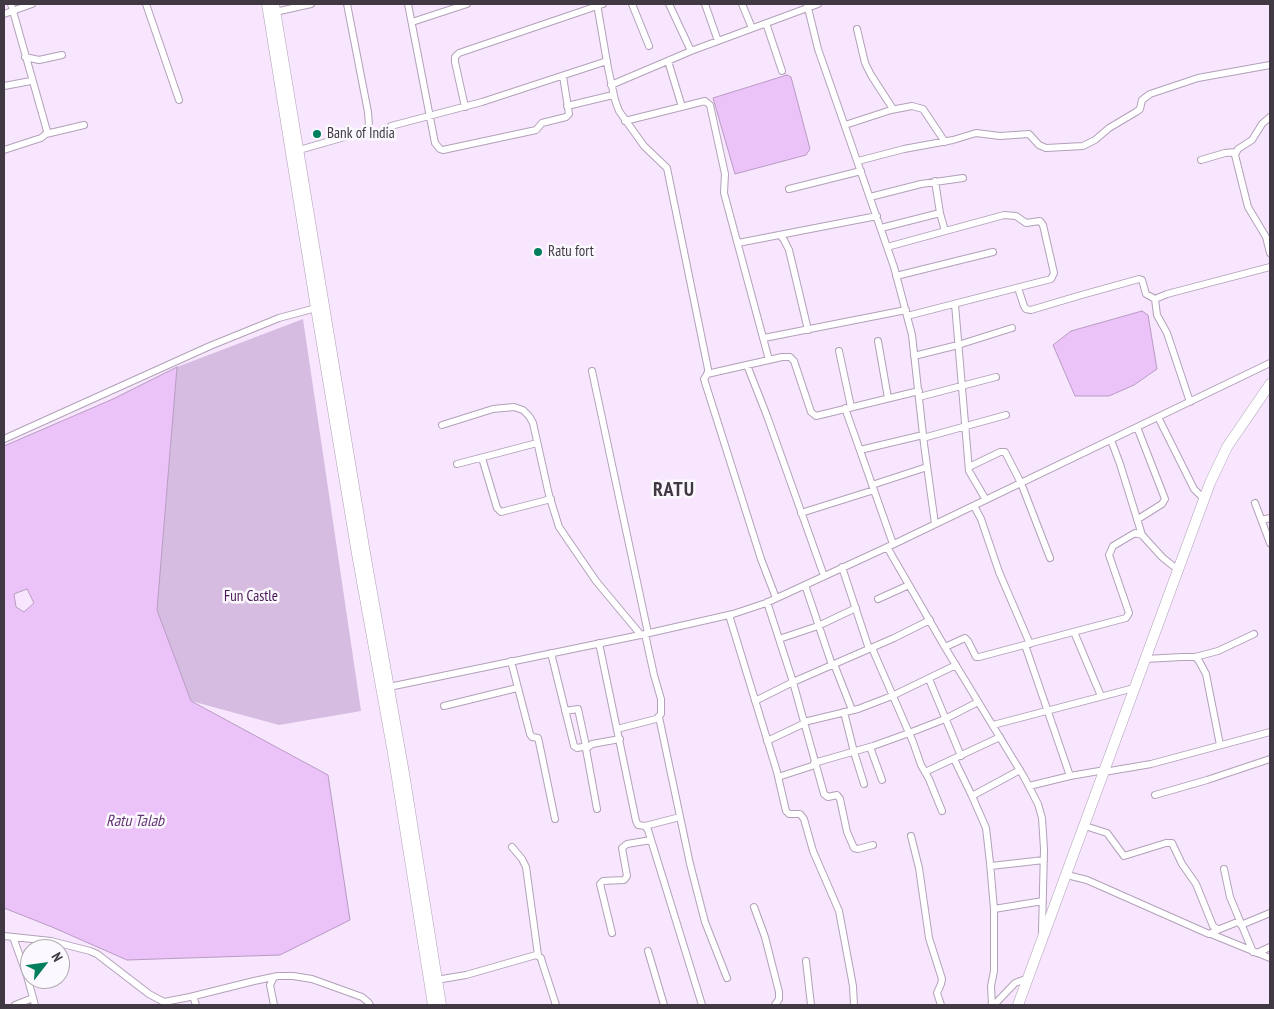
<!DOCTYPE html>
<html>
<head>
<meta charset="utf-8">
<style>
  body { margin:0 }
  #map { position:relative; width:1274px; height:1009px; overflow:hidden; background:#f7e6fe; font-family:"PT Sans Narrow",sans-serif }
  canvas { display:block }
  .frame { position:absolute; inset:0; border:5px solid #403943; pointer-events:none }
  .north { position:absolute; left:20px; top:939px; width:50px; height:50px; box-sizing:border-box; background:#fcf9fe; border:1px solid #b1acb3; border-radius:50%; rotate:60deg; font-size:14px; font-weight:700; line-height:20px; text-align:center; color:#403943 }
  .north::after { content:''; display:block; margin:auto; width:18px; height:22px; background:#007e5e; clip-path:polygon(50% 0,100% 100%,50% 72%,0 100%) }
</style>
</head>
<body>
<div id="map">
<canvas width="1274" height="1009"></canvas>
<div class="frame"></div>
<div class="north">N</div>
</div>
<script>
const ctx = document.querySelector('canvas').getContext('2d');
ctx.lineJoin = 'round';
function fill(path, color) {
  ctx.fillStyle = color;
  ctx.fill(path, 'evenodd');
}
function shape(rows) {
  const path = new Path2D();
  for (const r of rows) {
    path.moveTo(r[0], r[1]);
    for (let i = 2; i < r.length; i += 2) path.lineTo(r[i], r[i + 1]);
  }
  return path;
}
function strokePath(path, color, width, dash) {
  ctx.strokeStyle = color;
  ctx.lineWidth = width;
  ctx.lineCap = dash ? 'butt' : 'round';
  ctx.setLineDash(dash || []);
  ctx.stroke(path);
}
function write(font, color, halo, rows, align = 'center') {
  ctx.font = font + ' "PT Sans Narrow",sans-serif';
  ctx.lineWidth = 5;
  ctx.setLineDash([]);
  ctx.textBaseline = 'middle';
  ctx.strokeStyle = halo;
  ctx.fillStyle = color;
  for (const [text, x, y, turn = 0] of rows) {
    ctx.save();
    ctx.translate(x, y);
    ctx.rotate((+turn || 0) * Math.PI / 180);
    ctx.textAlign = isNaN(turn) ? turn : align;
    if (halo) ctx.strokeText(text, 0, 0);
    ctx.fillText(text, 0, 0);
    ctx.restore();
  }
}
fill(shape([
  [303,319,361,711,279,725,191,701,157,610,177,367]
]), '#d6bce0');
const water = shape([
  [787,75,791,77,810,149,806,155,735,174,713,98,787,75],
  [1142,311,1148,315,1157,369,1134,385,1109,396,1075,396,1053,345,1071,331,1142,311],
  [177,367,157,610,191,701,328,775,350,920,280,955,127,960,52,927,4,908,4,446,113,399,177,367],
  [27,589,34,603,24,612,16,607,14,594,27,589]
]);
fill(water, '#ebc3f9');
strokePath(water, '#b89ac2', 1);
const minor = shape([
  [146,4,179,100],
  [408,4,435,143,440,149,443,150,536,130,542,123,566,117,569,114,563,76],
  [597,4,608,68,615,100,619,111,644,146,667,168,708,369,708,373,704,379,761,559,776,598],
  [632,4,649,46],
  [669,4,691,51],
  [705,4,718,41],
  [742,4,752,28],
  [807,4,818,49,894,267,912,335,924,444,935,524],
  [275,12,311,4],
  [4,14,32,4],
  [412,22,467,4],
  [766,23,782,71],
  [857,29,865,63,871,75,893,109],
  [25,57,39,60,62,55],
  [668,61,682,107],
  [611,85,691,51,818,4],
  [4,86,31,81],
  [567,106,613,95],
  [465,107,455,62,455,57,459,53,603,4],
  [1270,117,1262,124,1252,140,1238,149,1235,155,1248,207,1266,237,1270,253],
  [625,121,705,101,710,105,725,174,724,193,769,360],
  [845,125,891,110,912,106,923,109,945,142],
  [391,126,482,102,607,61],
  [46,134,84,125],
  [4,150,41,138,46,134,47,131,11,4],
  [299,150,362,132,369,126,368,112,347,4],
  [1201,160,1225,153,1235,152],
  [858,161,904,149,953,140,976,133,1000,136,1029,134,1039,145,1046,148,1083,146,1095,140,1109,128,1136,112,1140,109,1142,100,1150,94,1198,78,1270,65],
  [935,181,940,213,945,231],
  [789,189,861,171],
  [870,197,921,184,963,178],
  [881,228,940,213],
  [780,235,784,240,789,250,808,330],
  [738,243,877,216],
  [887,247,1004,215,1016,216,1026,223,1040,221,1043,225,1054,273,1051,279,907,316],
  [896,276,993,252],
  [1018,288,1024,306,1026,309,1031,310,1078,296,1139,279,1142,280,1146,294,1155,299,1157,315,1167,333,1190,402],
  [1155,299,1167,294,1270,267],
  [955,304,969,471,986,500],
  [764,338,906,310],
  [878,341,888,398],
  [839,351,851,407],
  [914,356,958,345,1012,328],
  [747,365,767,416,824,576],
  [592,371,648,633],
  [707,374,782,357,790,357,794,361,811,412,816,416,919,391],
  [919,397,996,377],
  [845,408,893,544],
  [1158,417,1194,489,1204,499],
  [442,425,493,409,514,407,523,410,529,416,533,423,549,495,559,527,596,581,641,635],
  [1137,427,1165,499,1162,504,1138,519],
  [923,438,1006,415],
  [4,439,210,346,279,318,316,308],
  [1111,440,1120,464,1142,535],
  [860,450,923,435],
  [482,458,497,508,501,512,551,499],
  [457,464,537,443],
  [969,467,1000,452,1005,452,1021,483,1050,558],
  [872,485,927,467],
  [1255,503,1270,543],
  [974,506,981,519,999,572,1030,644],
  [801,513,874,490],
  [1262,520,1270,518],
  [887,547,946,649,1024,777,1038,804,1042,818,1044,849,1042,931],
  [842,567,869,649],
  [805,585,832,665],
  [878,599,909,585],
  [767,602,793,682,824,794,828,797,837,795,840,799,847,832,854,848,858,849,873,845],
  [729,615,777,772,786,811,789,814,800,814,804,819,813,851,839,911,853,986,854,1005],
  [1074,632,1101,696],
  [779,639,818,626,856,608],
  [599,643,636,821,638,825,645,826,648,830,702,1005],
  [1025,645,1070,776],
  [945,647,965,638,968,641,976,657,979,657,1126,618,1129,613,1109,555,1113,546,1135,533,1142,535,1162,557,1178,570],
  [872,648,913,742,921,765,929,779,942,811],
  [551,653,574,746,577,748,588,746],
  [1195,657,1218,651,1254,634],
  [1145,659,1182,657,1195,657,1199,661,1206,674,1220,745],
  [511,661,530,734,532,737,538,738,539,742,555,819],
  [834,664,852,710],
  [929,679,961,756],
  [389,687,645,634,733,614,766,603,894,544,1270,363],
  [755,701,793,682,894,638,930,620],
  [444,706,517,688],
  [565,711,578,709,586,746],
  [844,712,854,752,864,784],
  [659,717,690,864,705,922,727,978],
  [804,722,858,709,892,696,956,665],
  [993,725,1134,688],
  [617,729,656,719,661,714,661,699,654,675,645,634],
  [767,741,805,723],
  [870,747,882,780],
  [954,759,972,796],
  [814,763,873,746,909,733,945,719,978,702],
  [925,772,1000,737],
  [1104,772,1151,764,1270,732],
  [778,777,815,765],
  [1029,786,1070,776,1105,770],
  [1155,795,1207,780,1270,759],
  [597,809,586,749,592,744,620,739],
  [645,826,680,817],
  [1085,826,1107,833,1124,856,1166,843,1172,843,1182,864,1196,884,1213,926,1217,929,1220,929,1240,921],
  [911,836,919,868,929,938,942,979,941,984,937,993,941,1005],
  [512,847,522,859,526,867,538,955],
  [991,866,1044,860],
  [1224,869,1230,897,1253,952],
  [1067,875,1087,880,1209,934,1220,929],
  [754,907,765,937,779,992,779,999,775,1005],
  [994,909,1043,901],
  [1241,925,1270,913],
  [612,933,600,884,603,881,624,880,627,876,622,848,627,844,651,840],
  [1211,934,1270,958],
  [4,936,51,941,90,951,97,954,149,994,164,1002,190,997,254,981,278,976,293,976,312,979,362,997,368,1002,370,1005],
  [13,937,27,976,35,1005],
  [648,951,664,1005],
  [1257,953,1270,947],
  [806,961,811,1005],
  [274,977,270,985,274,1005],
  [436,980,466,975,536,955,541,958,542,962,556,1005],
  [193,996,196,1005],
  [15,1005,33,998],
  [992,1005,991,986,994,971,994,909,990,863,986,828,972,796,1020,770],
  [994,1005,1015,983,1023,980,1028,981]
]);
const primary = shape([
  [1018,1005,1210,483,1227,447,1270,384]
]);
const trunk = shape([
  [267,4,316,308,357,554,393,753,433,1005],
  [274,4,365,553,404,773,441,1005]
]);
strokePath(minor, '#b2a1b8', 8);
strokePath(primary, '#b2a1b8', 11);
strokePath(trunk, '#b2a1b8', 11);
strokePath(minor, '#fff', 6);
strokePath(primary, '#fff', 10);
strokePath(trunk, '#fff', 10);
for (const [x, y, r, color] of [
  [317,134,5,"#007e5e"],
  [538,252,5,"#007e5e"]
]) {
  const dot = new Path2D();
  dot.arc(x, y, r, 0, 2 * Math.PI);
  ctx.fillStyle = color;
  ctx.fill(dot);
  strokePath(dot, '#fcf9fe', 2);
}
write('15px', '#403943', '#fcf9fe', [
  ["Bank of India",327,134],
  ["Ratu fort",548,252]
], 'left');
write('15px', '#481857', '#fcf9fe', [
  ["Fun Castle",251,597]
]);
write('italic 16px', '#653575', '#fcf9fe', [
  ["Ratu Talab",135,821]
]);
ctx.letterSpacing = '1px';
write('bold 20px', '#403943', '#fcf9fe', [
  ["RATU",674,490]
]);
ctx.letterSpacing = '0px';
</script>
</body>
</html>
